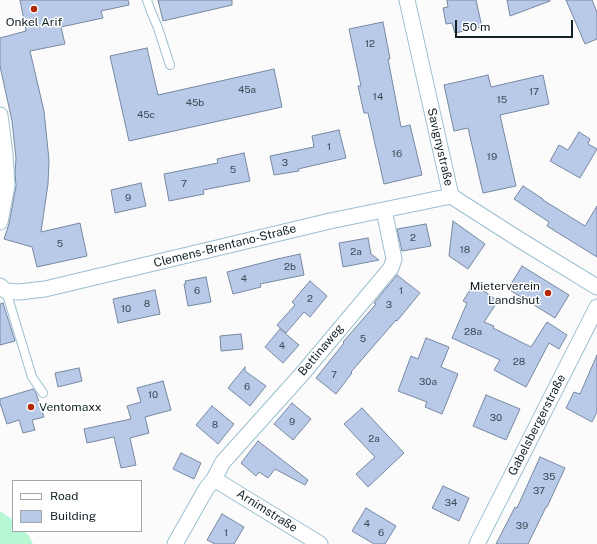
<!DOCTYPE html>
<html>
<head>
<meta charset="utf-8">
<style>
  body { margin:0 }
  #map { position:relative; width:597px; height:544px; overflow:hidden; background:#fbfbfb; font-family:"Public Sans",sans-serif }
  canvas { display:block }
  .legend { position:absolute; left:12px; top:480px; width:130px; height:52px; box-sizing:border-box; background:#fff; border:1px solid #a0a6a9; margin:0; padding:5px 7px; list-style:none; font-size:12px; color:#122127 }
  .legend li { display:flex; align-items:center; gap:8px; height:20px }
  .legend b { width:20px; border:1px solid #a0a6a9 }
  .scale { position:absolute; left:455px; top:20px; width:118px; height:18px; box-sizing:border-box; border:2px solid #122127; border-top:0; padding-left:5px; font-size:12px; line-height:14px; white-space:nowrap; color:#122127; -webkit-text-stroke:3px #fff; paint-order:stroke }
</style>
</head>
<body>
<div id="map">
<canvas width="597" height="544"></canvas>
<ul class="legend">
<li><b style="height:5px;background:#fff"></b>Road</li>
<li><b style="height:11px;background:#b8cae8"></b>Building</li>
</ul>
<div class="scale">50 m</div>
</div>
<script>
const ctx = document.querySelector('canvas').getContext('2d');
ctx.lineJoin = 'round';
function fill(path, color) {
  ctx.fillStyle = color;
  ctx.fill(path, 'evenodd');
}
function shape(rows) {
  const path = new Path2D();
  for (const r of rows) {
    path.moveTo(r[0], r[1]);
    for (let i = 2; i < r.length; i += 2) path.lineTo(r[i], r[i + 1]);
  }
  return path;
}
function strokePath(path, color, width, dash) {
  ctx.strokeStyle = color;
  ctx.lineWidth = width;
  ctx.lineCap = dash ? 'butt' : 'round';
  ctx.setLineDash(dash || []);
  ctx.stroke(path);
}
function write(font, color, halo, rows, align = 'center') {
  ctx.font = font + ' "Public Sans",sans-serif';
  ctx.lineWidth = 3;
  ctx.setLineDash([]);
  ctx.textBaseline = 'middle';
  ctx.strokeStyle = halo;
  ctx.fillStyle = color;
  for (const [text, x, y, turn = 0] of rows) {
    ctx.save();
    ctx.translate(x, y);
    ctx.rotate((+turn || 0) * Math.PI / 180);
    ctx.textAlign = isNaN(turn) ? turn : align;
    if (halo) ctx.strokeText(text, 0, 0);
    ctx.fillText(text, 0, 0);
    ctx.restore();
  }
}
fill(shape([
  [0,511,13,520,13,531,24,531,29,536,33,544,0,544]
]), '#b7f8d4');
const building = shape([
  [20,0,128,0,129,5,101,11,103,18,61,27,65,44,30,51,44,111,49,160,48,184,41,232,80,223,87,256,37,267,32,247,4,239,9,224,16,186,15,173,16,158,12,121,0,66,0,38,26,31,20,0],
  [158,0,232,0,232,5,163,21,158,0],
  [447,0,476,0,482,27,455,33,452,23,446,24,443,8,448,7,447,0],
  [507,0,550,0,550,1,510,16,507,0],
  [566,0,592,0,597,12,597,39,585,44,566,0],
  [383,22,390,59,388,59,401,127,410,125,422,175,384,184,368,113,364,113,358,86,361,86,349,29,383,22],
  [147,48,158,95,274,69,282,107,129,141,110,56,147,48],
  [488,75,491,87,543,75,549,104,500,115,516,186,483,193,468,128,454,131,444,85,488,75],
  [339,130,346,158,298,169,299,171,274,175,270,156,314,147,312,136,339,130],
  [579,132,590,139,588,144,597,149,580,178,550,161,559,145,568,150,579,132],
  [244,153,250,181,203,190,204,194,169,201,164,174,218,163,217,159,244,153],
  [141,183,146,206,115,213,111,190,141,183],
  [523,186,543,199,543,200,585,226,597,206,597,257,547,226,549,222,514,199,523,186],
  [453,221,485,244,468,269,449,256,453,221],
  [426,224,431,246,402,251,397,229,426,224],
  [368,238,371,254,379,260,343,267,339,243,368,238],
  [300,254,304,275,260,284,261,287,233,294,227,272,277,259,300,254],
  [522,266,569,295,555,318,508,289,522,266],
  [397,275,420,293,397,321,396,320,351,372,352,373,336,394,316,378,344,343,343,342,376,304,374,303,397,275],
  [206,277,211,302,188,306,184,284,186,284,185,281,206,277],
  [310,281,327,296,310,317,304,312,286,333,277,325,295,305,292,302,310,281],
  [474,284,498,301,484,322,494,326,493,328,531,347,547,322,567,335,559,349,549,343,526,387,494,370,500,360,452,338,467,303,463,301,474,284],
  [155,290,160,314,118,323,113,299,155,290],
  [3,303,15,341,0,345,0,304,3,303],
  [280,329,299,345,283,363,265,347,280,329],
  [241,334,243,349,221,351,220,336,241,334],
  [426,338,449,347,441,367,458,374,442,414,425,407,427,402,398,391,411,356,418,359,426,338],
  [597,355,597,412,592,422,566,408,574,392,580,394,597,355],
  [245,367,245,371,266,386,250,406,228,388,245,367],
  [79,368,82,381,58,387,55,373,79,368],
  [163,381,171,410,145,417,149,433,130,438,136,465,121,468,114,437,87,443,84,429,131,419,127,406,141,402,137,388,163,381],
  [33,389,36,393,44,417,32,420,35,430,23,433,19,420,7,424,0,403,0,399,33,389],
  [486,395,520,409,506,440,473,426,486,395],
  [292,403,311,419,293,440,274,424,292,403],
  [212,406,234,424,218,444,196,425,212,406],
  [362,408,404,453,368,487,356,474,375,457,344,424,362,408],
  [258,441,308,480,305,485,275,469,268,478,259,472,256,476,241,463,258,441],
  [181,453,201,463,194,479,173,469,181,453],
  [540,457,565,468,547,507,546,507,528,544,496,544,515,507,517,508,540,457],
  [443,486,469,498,459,521,432,508,443,486],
  [366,508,396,526,385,544,374,544,352,531,366,508],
  [222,514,244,527,234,544,215,544,207,540,222,514]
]);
fill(building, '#b8cae8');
strokePath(building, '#7788a3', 1);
const lane = shape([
  [147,0,150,9,158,28,170,65],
  [6,291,32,377,43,393]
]);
const street = shape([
  [407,0,451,196,520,240,597,287],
  [0,115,5,154,7,185,0,222],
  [0,286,6,291,19,292,45,289,330,221,451,196],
  [214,479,320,544],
  [175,544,206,489,214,479,223,462,302,374,391,268,394,259,384,210],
  [477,544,597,307]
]);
strokePath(lane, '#9bbfd0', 10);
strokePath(street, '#9bbfd0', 17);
strokePath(lane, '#fff', 8);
strokePath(street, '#fff', 15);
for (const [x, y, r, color] of [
  [34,9,4,"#b42902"],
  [548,293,4,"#b42902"],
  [31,407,4,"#b42902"]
]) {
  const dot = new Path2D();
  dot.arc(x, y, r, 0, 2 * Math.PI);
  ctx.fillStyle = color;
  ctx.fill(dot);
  strokePath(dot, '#fff', 1.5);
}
write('10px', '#3c4b57', null, [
  ["12",370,44],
  ["45a",247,90],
  ["17",534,92],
  ["14",378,97],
  ["15",502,100],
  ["45b",195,103],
  ["45c",146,115],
  ["1",329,147],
  ["16",397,154],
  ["19",492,157],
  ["3",285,163],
  ["5",233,170],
  ["7",184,184],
  ["9",128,198],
  ["2",413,238],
  ["5",60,244],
  ["18",465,250],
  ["2a",356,252],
  ["2b",290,267],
  ["4",244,279],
  ["6",197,291],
  ["1",401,291],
  ["2",310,299],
  ["8",147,304],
  ["3",389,305],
  ["10",126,309],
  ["28a",473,332],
  ["5",363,339],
  ["4",282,346],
  ["28",519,362],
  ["7",334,375],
  ["30a",428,382],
  ["6",247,387],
  ["10",153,395],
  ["30",496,418],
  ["9",292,422],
  ["8",215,425],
  ["2a",374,439],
  ["35",549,477],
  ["37",539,491],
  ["34",451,503],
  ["4",367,524],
  ["39",522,526],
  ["1",226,533],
  ["6",381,533]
]);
write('12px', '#122127', '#fff', [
  ["Onkel Arif",34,22],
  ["Mieterverein",540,286,"right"],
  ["Landshut",540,300,"right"],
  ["Ventomaxx",39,407,"left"]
]);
write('12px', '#122127', '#fff', [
  ["Savignystraße",440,147,77],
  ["Clemens-Brentano-Straße",225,246,-14],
  ["Bettinaweg",321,350,-50],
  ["Gabelsbergerstraße",537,425,-63],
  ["Arnimstraße",267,511,32]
]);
</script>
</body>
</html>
